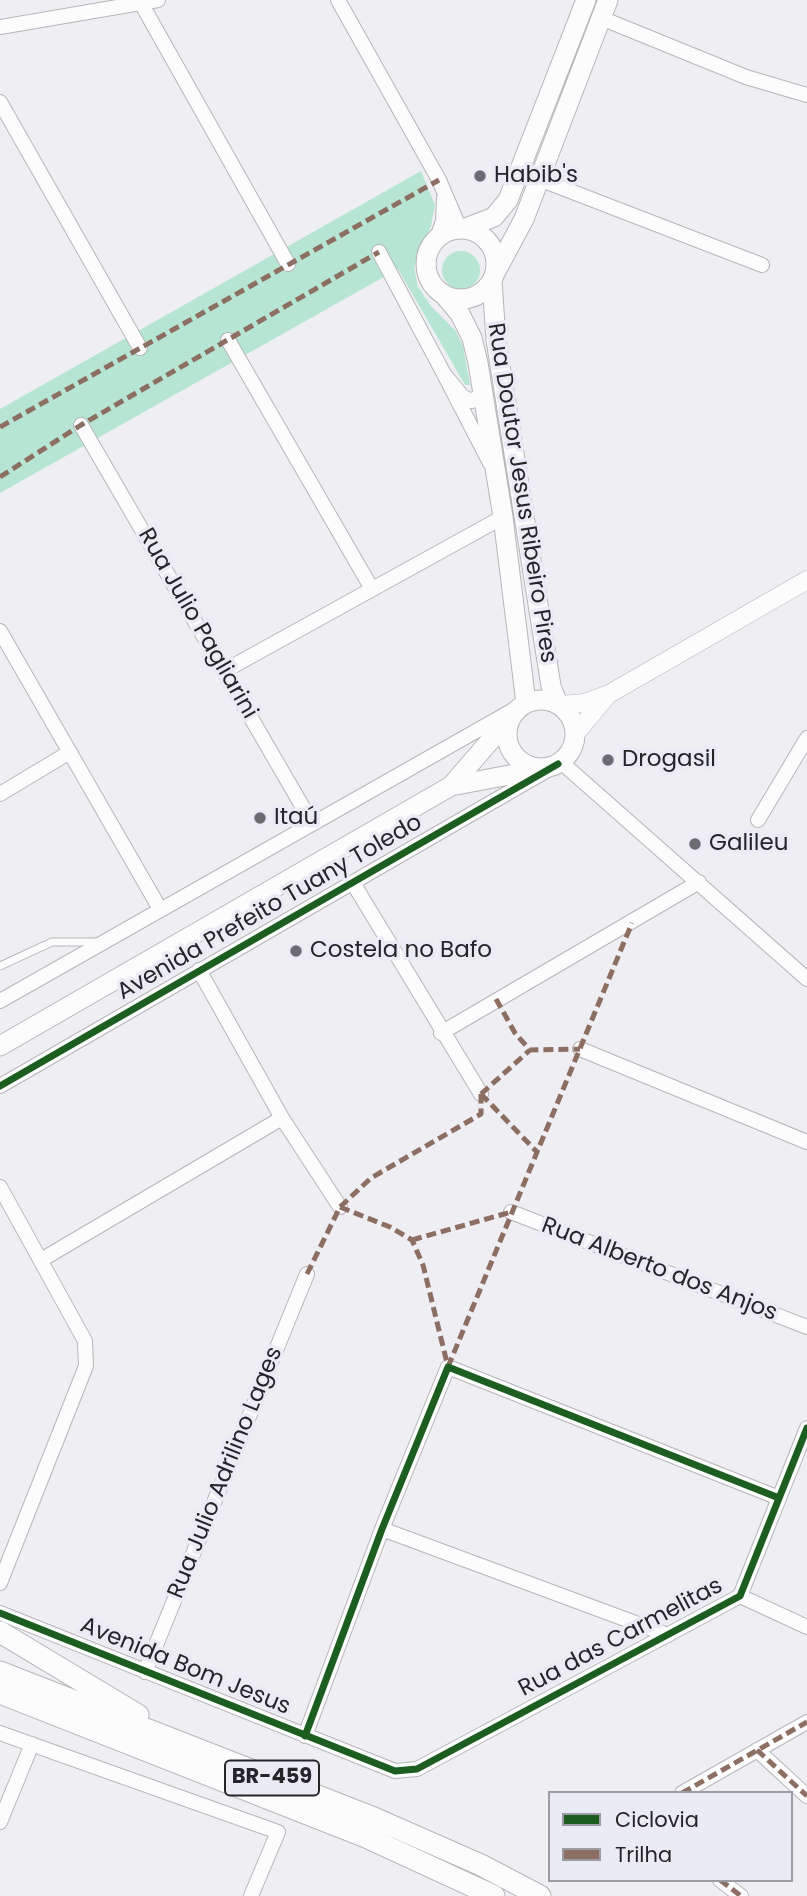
<!DOCTYPE html>
<html>
<head>
<meta charset="utf-8">
<style>
  body { margin:0 }
  #map { position:relative; width:807px; height:1896px; overflow:hidden; background:#eeeef3; font-family:Poppins,sans-serif }
  canvas { display:block }
  .legend { position:absolute; left:548px; top:1791px; width:245px; height:91px; box-sizing:border-box; background:#ebebf6; border:2px solid #9c9ca4; margin:0; padding:9px 12px; list-style:none; font-size:21px; color:#252529 }
  .legend li { display:flex; align-items:center; gap:14px; height:35px }
  .legend b { width:35px; border:2px solid #9c9ca4 }
</style>
</head>
<body>
<div id="map">
<canvas width="807" height="1896"></canvas>
<ul class="legend">
<li><b style="height:9px;background:#1b5e20"></b>Ciclovia</li>
<li><b style="height:9px;background:#8d6e63"></b>Trilha</li>
</ul>
</div>
<script>
const ctx = document.querySelector('canvas').getContext('2d');
ctx.lineJoin = 'round';
function fill(path, color) {
  ctx.fillStyle = color;
  ctx.fill(path, 'evenodd');
}
function shape(rows) {
  const path = new Path2D();
  for (const r of rows) {
    if (r.length === 3) {
      path.moveTo(r[0] + r[2], r[1]);
      path.arc(r[0], r[1], r[2], 0, 2 * Math.PI);
      continue;
    }
    path.moveTo(r[0], r[1]);
    for (let i = 2; i < r.length; i += 2) path.lineTo(r[i], r[i + 1]);
  }
  return path;
}
function strokePath(path, color, width, dash) {
  ctx.strokeStyle = color;
  ctx.lineWidth = width;
  ctx.lineCap = dash ? 'butt' : 'round';
  ctx.setLineDash(dash || []);
  ctx.stroke(path);
}
function write(font, color, halo, rows, align = 'center') {
  ctx.font = font + ' Poppins,sans-serif';
  ctx.lineWidth = 7;
  ctx.setLineDash([]);
  ctx.textBaseline = 'middle';
  ctx.strokeStyle = halo;
  ctx.fillStyle = color;
  for (const [text, x, y, turn = 0] of rows) {
    ctx.save();
    ctx.translate(x, y);
    ctx.rotate((+turn || 0) * Math.PI / 180);
    ctx.textAlign = isNaN(turn) ? turn : align;
    if (halo) ctx.strokeText(text, 0, 0);
    ctx.fillText(text, 0, 0);
    ctx.restore();
  }
}
fill(shape([
  [421,171,435,205,431,226,414,267,418,287,431,306,455,330,463,346,470,385,465,385,398,269,0,493,0,409],
  [461,270,19]
]), '#b6e6d3');
const service = shape([
  [0,966,52,942,98,942]
]);
const minor = shape([
  [338,0,439,180,460,229],
  [141,3,288,264],
  [601,18,746,77,807,95],
  [0,27,158,0],
  [0,102,140,348],
  [539,179,762,265],
  [437,238,443,221,444,198],
  [379,252,444,374],
  [228,340,372,589],
  [483,393,472,401,463,397,444,374,490,463],
  [81,425,312,823],
  [0,631,160,909],
  [224,671,503,517],
  [561,762,807,979],
  [0,794,70,752],
  [758,820,807,738],
  [353,883,481,1094],
  [199,970,282,1118,340,1207],
  [0,1001,522,705],
  [441,1033,699,882],
  [580,1049,807,1142],
  [0,1086,558,764],
  [0,1187,85,1341,86,1366,0,1583],
  [511,1212,807,1327],
  [41,1260,282,1118],
  [382,1529,668,1635],
  [740,1596,807,1627],
  [0,1613,395,1771,417,1769,740,1596,807,1428],
  [145,1672,307,1274],
  [0,1733,278,1832,251,1896],
  [305,1736,382,1529,448,1367,779,1498],
  [757,1750,807,1796],
  [682,1793,807,1722],
  [0,1822,32,1744],
  [720,1880,741,1896]
]);
const tertiary = shape([
  [560,705,585,703,609,694,807,580],
  [576,733,607,696]
]);
const secondary = shape([
  [463,229,494,217,508,200,586,0],
  [461,264,35],
  [495,273,524,219,608,0],
  [492,280,496,340,551,686,558,704],
  [444,295,460,314,472,338,478,363,503,517,526,703],
  [541,734,34],
  [451,786,509,719],
  [0,1046,451,786,541,769]
]);
const primary = shape([
  [0,1632,138,1715],
  [0,1672,374,1818,481,1865,540,1896],
  [0,1693,366,1837,494,1896]
]);
strokePath(service, '#b6b6ba', 9);
strokePath(minor, '#b6b6ba', 16);
strokePath(tertiary, '#b6b6ba', 19);
strokePath(secondary, '#b6b6ba', 21);
strokePath(primary, '#b6b6ba', 23);
strokePath(service, '#fcfcfd', 7);
strokePath(minor, '#fcfcfd', 14);
strokePath(tertiary, '#fcfcfd', 18);
strokePath(secondary, '#fcfcfd', 19);
strokePath(primary, '#fcfcfd', 21);
strokePath(shape([
  [0,427,439,180],
  [0,477,81,425,379,252],
  [496,999,515,1033,530,1050,580,1049],
  [481,1094,537,1152],
  [481,1094,530,1050],
  [340,1207,390,1227,412,1240,423,1265,448,1367],
  [412,1240,511,1212],
  [307,1274,340,1207,371,1178,481,1114,481,1094],
  [448,1367,632,923],
  [757,1750,807,1796],
  [682,1793,807,1722],
  [720,1880,741,1896]
]), '#8d6e63', 5, [10, 5]);
strokePath(shape([
  [0,1086,558,764],
  [0,1613,395,1771,417,1769,740,1596,807,1428],
  [305,1736,382,1529,448,1367,779,1498]
]), '#1b5e20', 7);
for (const [x, y, r, color] of [
  [480,176,7,"#6b6b70"],
  [608,760,7,"#6b6b70"],
  [260,818,7,"#6b6b70"],
  [695,844,7,"#6b6b70"],
  [296,951,7,"#6b6b70"]
]) {
  const dot = new Path2D();
  dot.arc(x, y, r, 0, 2 * Math.PI);
  ctx.fillStyle = color;
  ctx.fill(dot);
  strokePath(dot, '#ebebf6', 2.5);
}
for (const [x, y, w] of [
  [272,1778,94]
]) {
  const box = new Path2D();
  box.roundRect(x - w / 2, y - 17.5, w, 35, 5);
  ctx.fillStyle = '#ebebf6';
  ctx.fill(box);
  strokePath(box, '#252529', 2);
}
write('bold 21px', '#252529', null, [
  ["BR-459",272,1778]
]);
write('23px', '#252529', '#ebebf6', [
  ["Habib's",494,176],
  ["Drogasil",622,760],
  ["Itaú",274,818],
  ["Galileu",709,844],
  ["Costela no Bafo",310,951]
], 'left');
write('23px', '#252529', '#ebebf6', [
  ["Rua Doutor Jesus Ribeiro Pires",521,493,81],
  ["Rua Julio Pagliarini",197,624,60],
  ["Avenida Prefeito Tuany Toledo",270,908,-30],
  ["Rua Alberto dos Anjos",659,1270,21],
  ["Rua Julio Adrilino Lages",226,1473,-68],
  ["Rua das Carmelitas",621,1638,-28],
  ["Avenida Bom Jesus",185,1667,22]
]);
</script>
</body>
</html>
